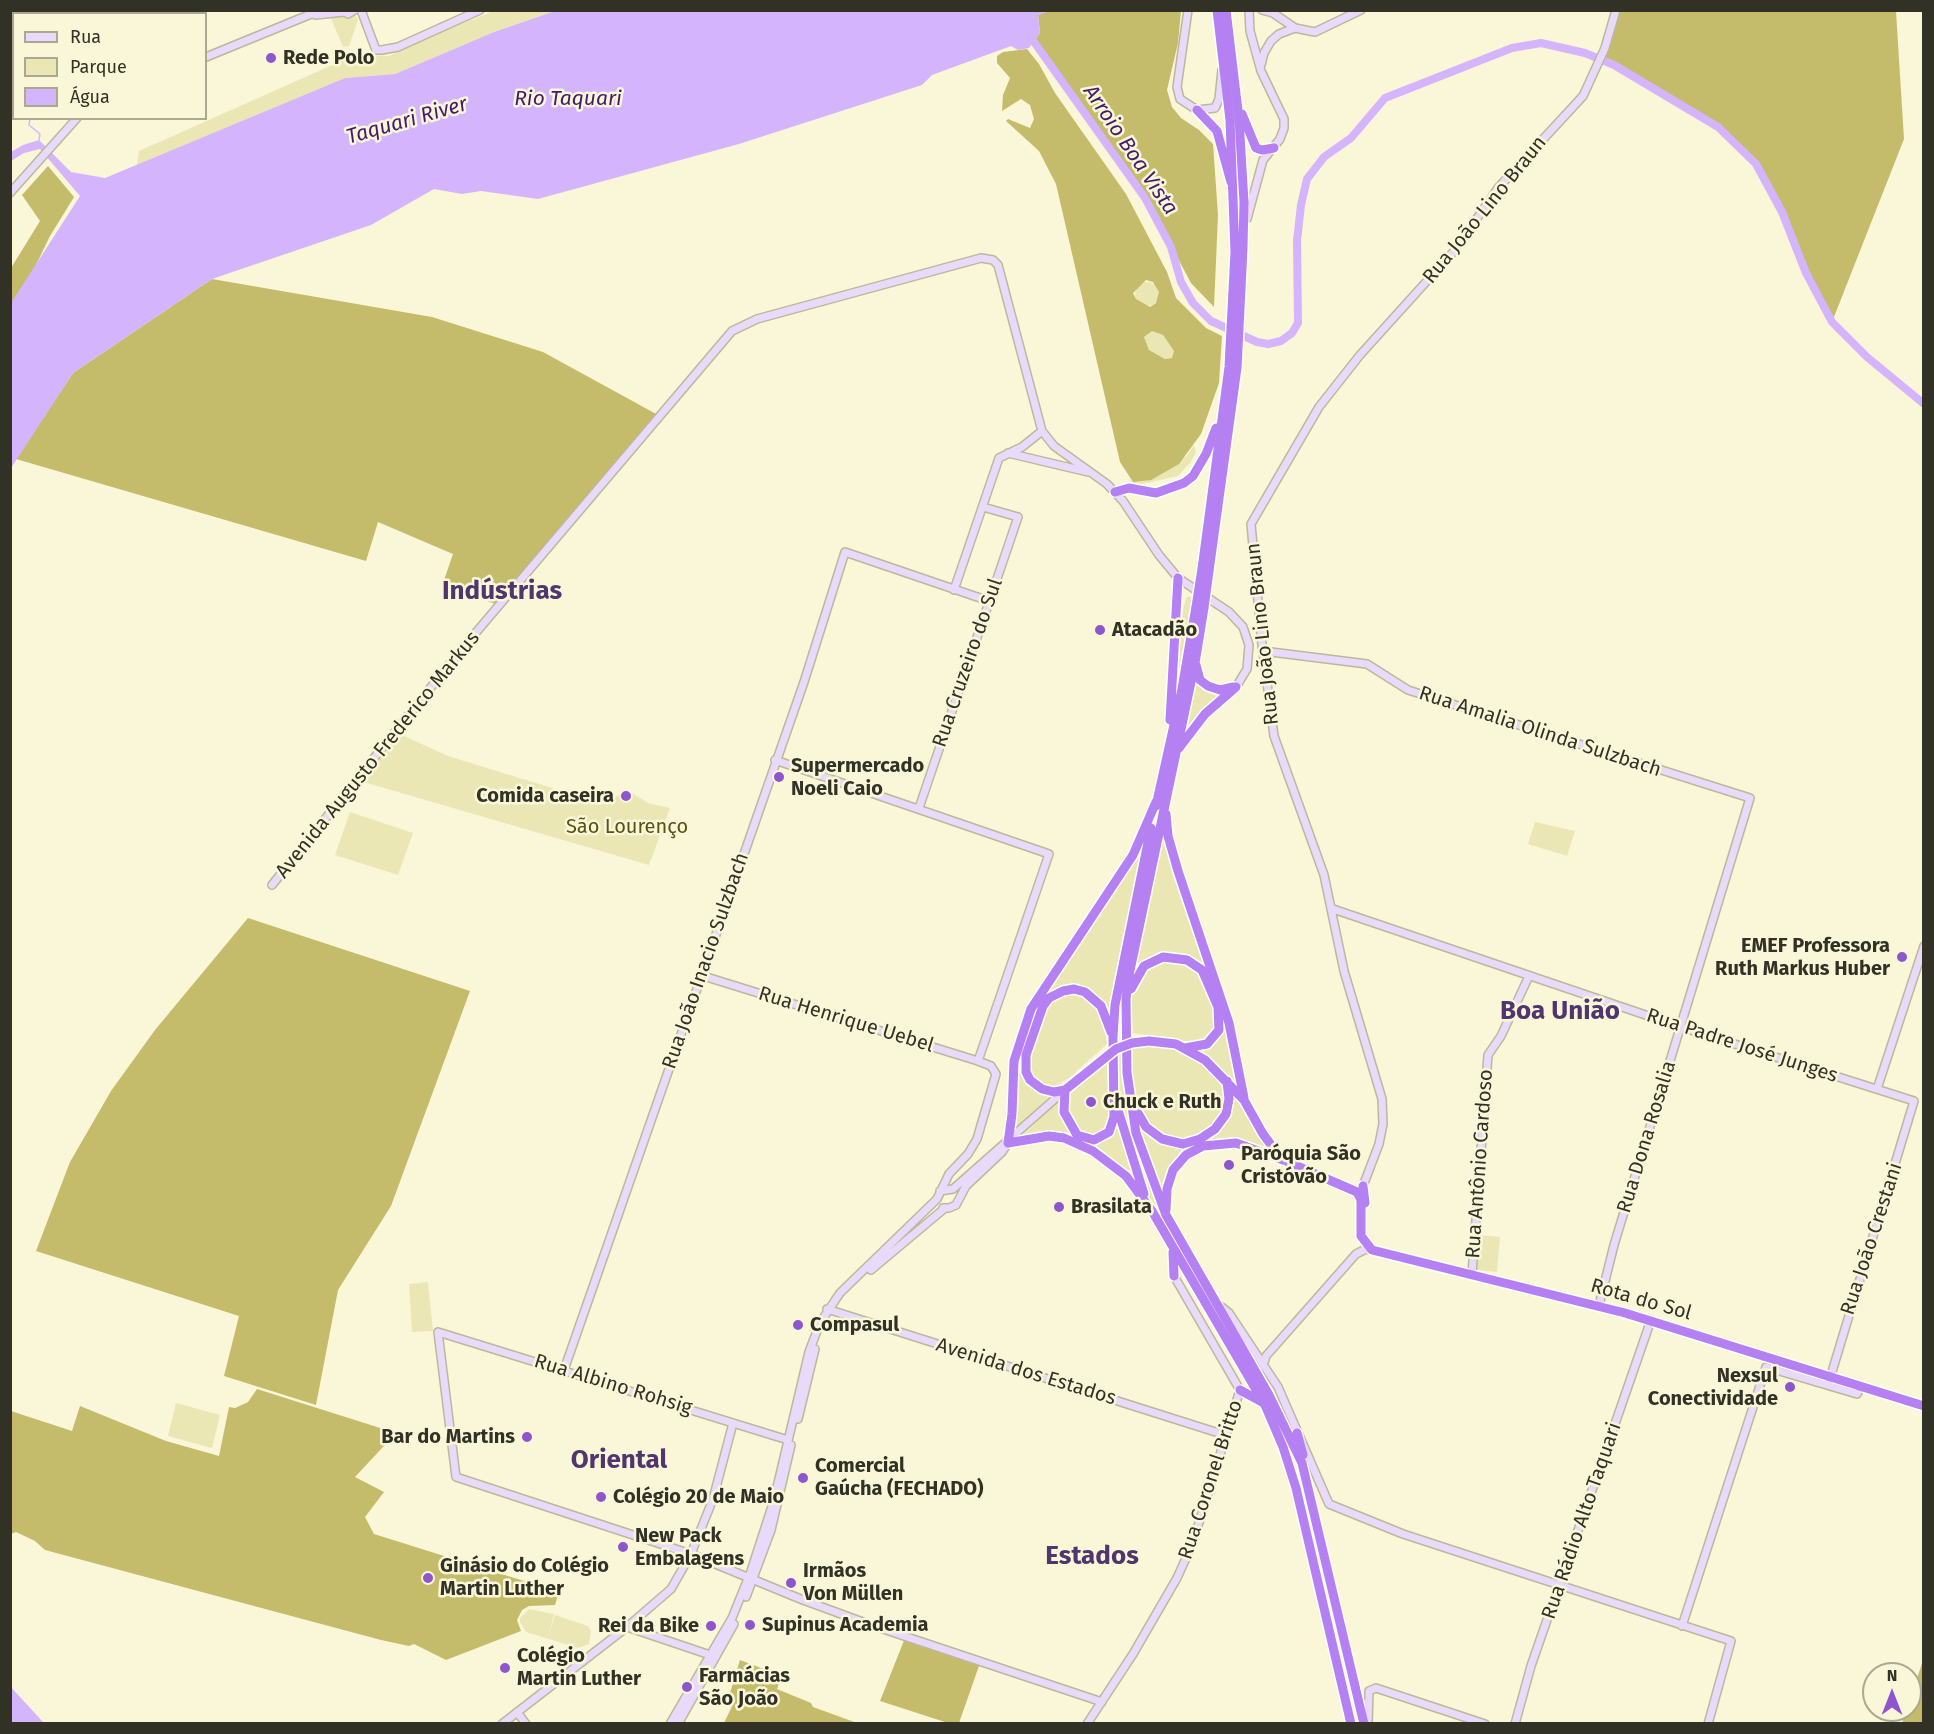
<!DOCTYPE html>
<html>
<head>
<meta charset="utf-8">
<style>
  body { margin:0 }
  #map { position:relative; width:1934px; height:1734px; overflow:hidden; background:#f9f7d8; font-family:"Fira Sans",sans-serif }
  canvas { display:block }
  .frame { position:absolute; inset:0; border:12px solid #323125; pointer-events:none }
  .legend { position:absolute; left:12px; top:12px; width:195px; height:108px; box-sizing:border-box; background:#f9f7d8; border:2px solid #a9a890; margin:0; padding:8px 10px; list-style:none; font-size:18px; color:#323125 }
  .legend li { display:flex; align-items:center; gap:12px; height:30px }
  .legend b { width:30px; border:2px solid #a9a890 }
  .north { position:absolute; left:1862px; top:1662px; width:60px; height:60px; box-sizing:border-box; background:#f9f7d8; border:2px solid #a9a890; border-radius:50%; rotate:0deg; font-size:16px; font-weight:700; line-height:24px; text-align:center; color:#323125 }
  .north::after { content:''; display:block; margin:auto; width:21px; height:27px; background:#8f55cc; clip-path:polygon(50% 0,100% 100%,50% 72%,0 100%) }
</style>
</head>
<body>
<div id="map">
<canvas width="1934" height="1734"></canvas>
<div class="frame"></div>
<ul class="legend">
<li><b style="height:8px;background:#e9d9fb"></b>Rua</li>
<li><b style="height:16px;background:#ebe7b5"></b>Parque</li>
<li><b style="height:16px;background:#d4b5fd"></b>Água</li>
</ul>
<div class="north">N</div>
</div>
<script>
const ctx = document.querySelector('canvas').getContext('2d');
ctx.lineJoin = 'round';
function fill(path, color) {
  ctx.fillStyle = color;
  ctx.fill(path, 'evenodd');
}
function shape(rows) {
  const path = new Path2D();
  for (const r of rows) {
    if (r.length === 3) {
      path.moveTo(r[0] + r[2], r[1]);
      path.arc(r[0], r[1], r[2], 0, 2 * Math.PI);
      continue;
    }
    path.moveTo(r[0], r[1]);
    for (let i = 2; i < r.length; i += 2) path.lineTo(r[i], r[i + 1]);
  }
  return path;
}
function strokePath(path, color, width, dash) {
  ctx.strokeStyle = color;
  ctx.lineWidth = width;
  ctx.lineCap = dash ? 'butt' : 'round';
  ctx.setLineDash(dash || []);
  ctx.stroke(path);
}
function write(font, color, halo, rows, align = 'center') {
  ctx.font = font + ' "Fira Sans",sans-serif';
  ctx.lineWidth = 5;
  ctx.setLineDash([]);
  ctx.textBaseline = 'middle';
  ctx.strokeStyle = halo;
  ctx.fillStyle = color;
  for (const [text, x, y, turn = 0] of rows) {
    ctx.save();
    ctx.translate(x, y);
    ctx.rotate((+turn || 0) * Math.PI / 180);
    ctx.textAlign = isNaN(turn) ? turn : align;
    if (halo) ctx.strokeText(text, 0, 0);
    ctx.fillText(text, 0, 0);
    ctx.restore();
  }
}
fill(shape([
  [494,11,555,11,494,32,395,74,345,78,137,165,139,151,339,62,364,55,389,56,406,48,405,46],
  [355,15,358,20,349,46,343,47,330,16],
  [1147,294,12],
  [1153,330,1163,335,1174,351,1172,358,1165,359,1149,350,1144,337],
  [1194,445,1196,452,1191,462,1178,476,1134,486,1128,478,1133,482,1186,457],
  [1189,596,1194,598,1175,706,1183,611,1186,598],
  [1195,673,1207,690,1213,694,1225,694,1180,740],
  [400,734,448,756,604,804,627,790,648,803,670,808,649,865,360,781],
  [350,812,413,833,398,875,335,855],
  [1535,822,1575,831,1567,856,1528,844],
  [1163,827,1227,1018,1240,1091,1222,1071,1194,1050,1221,1032,1204,967,1184,954,1165,952,1146,960,1131,979],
  [1148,833,1112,1022,1103,1002,1093,993,1053,993,1022,1068,1044,1094,1050,1096,1013,1130,1016,1060,1036,1008],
  [1180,960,1200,971,1219,1023,1211,1039,1192,1042,1132,1033,1129,1005,1135,987,1148,968,1155,962],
  [1079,993,1090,997,1102,1014,1107,1044,1069,1078,1054,1087,1046,1087,1029,1074,1028,1061,1045,1012,1051,1002,1062,995],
  [1138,1044,1179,1048,1218,1072,1228,1094,1220,1120,1199,1136,1191,1139,1176,1140,1154,1131,1136,1103,1130,1048],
  [1123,1050,1141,1158,1148,1179,1163,1215,1241,1351,1246,1368,1155,1210,1142,1181,1119,1101,1116,1053],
  [1107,1062,1111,1124,1100,1136,1084,1136,1071,1124,1066,1099,1091,1073],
  [1232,1090,1268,1152,1236,1141,1217,1139,1184,1153,1164,1203,1134,1109,1141,1123,1177,1145,1216,1130],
  [1062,1098,1063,1120,1070,1132,1094,1142,1117,1116,1144,1198,1126,1173,1053,1134,1041,1132,1023,1135],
  [1479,1235,1500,1237,1497,1272,1476,1270],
  [428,1282,433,1331,412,1332,409,1284],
  [176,1403,220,1415,212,1448,168,1436],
  [529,1609,554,1614,548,1637,555,1615,588,1626,591,1631,589,1644,578,1648,526,1632,520,1622,520,1618]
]), '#ebe7b5');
fill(shape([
  [1049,11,1181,11,1178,43,1167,90,1172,107,1181,118,1199,130,1213,144,1218,215,1214,307,1191,283,1136,180,1034,41,1040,33,1038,15],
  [1616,11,1896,11,1904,139,1832,322,1806,273,1779,205,1756,164,1718,127,1662,91,1604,61],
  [1027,49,1039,64,1055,93,1126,194,1167,272,1176,298,1206,328,1222,336,1219,383,1201,434,1179,464,1151,480,1133,482,1120,462,1056,184,1039,151,1006,121,1008,119,1030,128,1034,119,1030,105,1021,99,1002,111,1003,95,1010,78,997,63,997,56,1003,52],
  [1146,280,1153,282,1159,292,1156,303,1150,307,1136,299,1133,293],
  [1152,331,1163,335,1174,351,1172,358,1165,359,1149,350,1144,337],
  [48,166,74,197,50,236,18,302,11,309,11,268,40,221,22,195],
  [212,279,432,317,543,352,658,415,499,605,442,586,453,554,378,522,366,561,16,459,73,373],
  [248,918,470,991,391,1206,338,1290,316,1405,224,1376,239,1316,36,1251,70,1162,111,1091,155,1030],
  [257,1389,396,1433,355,1477,384,1492,365,1517,374,1534,559,1592,555,1605,529,1606,522,1610,517,1620,521,1631,446,1660,414,1644,409,1646,381,1640,45,1550,35,1541,16,1532,11,1534,11,1411,72,1431,80,1406,166,1441,219,1456,229,1407,235,1408,248,1402],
  [905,1638,980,1663,959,1723,948,1723,880,1701],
  [740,1660,782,1676,777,1689,811,1703,813,1707,857,1723,724,1723,735,1700,730,1693],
  [1923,1660,1923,1723,1902,1723,1907,1710,1910,1710,1910,1700]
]), '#c4bc6a');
fill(shape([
  [555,11,1049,11,1038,15,1040,33,1029,48,1018,50,1011,46,932,75,922,85,739,144,538,199,481,191,462,194,434,189,371,225,212,279,73,373,11,468,11,303,80,196,40,149,24,153,11,161,11,152,23,145,39,140,71,172,105,178,345,78,395,74,494,32],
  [10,1686,20,1697,44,1723,11,1723]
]), '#d4b5fd');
strokePath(shape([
  [31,10,36,14],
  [50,14,54,10],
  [10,20,14,26],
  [10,63,14,57],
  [10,86,14,88],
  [30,118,29,125,40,134,39,140]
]), '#d4b5fd', 1.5);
strokePath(shape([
  [1027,32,1145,198,1171,247,1181,282,1193,303,1211,321,1257,342,1268,344,1281,341,1292,333,1298,323,1297,241,1301,205,1307,179,1324,157,1351,138,1385,98,1512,48,1541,43,1585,53,1614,65,1718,127,1756,164,1782,212,1806,273,1832,322,1867,357,1924,404]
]), '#d4b5fd', 8);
const secondary = shape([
  [344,10,348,14,355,10],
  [361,10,376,50,382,50,398,47,480,10],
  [1188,10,1177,87,1180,99,1197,110,1215,108,1219,99,1222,70],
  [1262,10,1273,13,1295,28,1315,32,1361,10],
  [315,15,345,12],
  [206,57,321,10],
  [1261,65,1264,53,1271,41,1279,34,1295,28],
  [10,193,77,118],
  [1247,219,1263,160,1280,139,1284,128,1284,119,1261,71,1250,31,1249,10],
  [1008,453,1088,472],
  [954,590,999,458,1022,447,1042,431],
  [1263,651,1367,664,1408,690,1750,798,1614,1245,1599,1305],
  [775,760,1049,854,978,1061],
  [919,808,1018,517,983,507],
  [272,885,456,656,732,331,757,319,981,258,993,260,998,265,1042,431,1054,446,1107,484,1123,501,1159,555,1178,578,1229,612,1243,627,1249,645,1247,669,1236,687],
  [1333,909,1681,1027,1914,1101,1828,1385],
  [1877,1089,1924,946],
  [1363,1186,1379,1144,1383,1124,1382,1099,1344,971,1324,875,1274,736,1262,645,1251,524,1319,407,1360,355,1455,250,1498,188,1583,96,1605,48,1616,10],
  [940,1191,953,1189,1065,1090],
  [943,1208,949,1208,956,1205,966,1186,1002,1152,1008,1143],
  [871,1270,945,1208],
  [1472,1274,1488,1055,1501,1036,1529,976],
  [1219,1305,1229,1313,1278,1387,1329,1504,1403,1534,1731,1641,1708,1724],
  [827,1309,1225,1435],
  [1263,1366,1266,1356,1356,1254,1366,1249,1372,1250],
  [1766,1367,1857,1394,1862,1386],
  [564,1370,804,682,845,552,989,601],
  [798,1419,815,1349],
  [788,1440,438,1332,456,1477,691,1554,803,1600,871,1625,1102,1702],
  [746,1597,771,1530,791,1445],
  [1682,1626,1766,1367],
  [627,1627,713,1656],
  [517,1712,526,1724],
  [502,1724,627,1627,671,1589,691,1554,713,1499,733,1423],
  [670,1724,732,1618,751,1571,774,1500,809,1352,820,1323,840,1293,937,1199,949,1174,968,1154,977,1139,996,1074,991,1066,978,1061,700,975],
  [678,1724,734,1624],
  [1087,1724,1133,1654,1177,1578,1192,1545,1240,1390,1174,1276],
  [1368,1724,1369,1691,1376,1688,1485,1724],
  [1515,1724,1531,1666,1651,1320]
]);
const highway = shape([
  [1197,110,1217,131,1231,182],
  [1242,114,1256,148,1262,150,1274,148],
  [1115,492,1129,488,1156,493,1184,483,1193,476,1206,454,1216,428],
  [1202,569,1229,367,1235,252,1230,120,1217,10],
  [1209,571,1237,368,1243,248,1244,202,1239,119,1226,10],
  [1204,608,1195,663,1129,975,1126,999,1127,1073,1136,1133,1166,1215,1269,1395,1302,1463,1364,1724],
  [1196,665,1200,680,1208,686,1220,690,1233,687],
  [1170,720,1178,578],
  [1179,748,1205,714,1236,687],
  [1156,802,1133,855,1031,1009,1014,1061,1012,1114,1008,1143,1049,1136,1064,1138,1093,1151,1126,1176,1152,1211,1265,1405,1283,1447,1296,1488,1351,1724],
  [1156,806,1182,689,1196,607],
  [1166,814,1168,836,1178,871,1229,1023,1244,1098],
  [1131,989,1144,966,1163,957,1187,960,1202,970,1218,1007,1219,1030,1207,1044,1185,1048],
  [1149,1041,1176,1044,1205,1060,1244,1100,1263,1134,1278,1154,1288,1162,1357,1192,1361,1200,1361,1236,1372,1250,1625,1313,1924,1406],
  [1090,1070,1065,1090,1054,1092,1042,1089,1030,1080,1026,1072,1026,1055,1043,1006,1049,998,1063,991,1074,989,1085,992,1101,1006,1111,1032],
  [1065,1090,1064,1112,1077,1135,1094,1140,1109,1132,1114,1117,1113,1037,1115,1005,1151,828],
  [1135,1108,1146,1127,1162,1139,1183,1144,1200,1139,1215,1129,1226,1114,1229,1099,1227,1081],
  [1118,1110,1144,1194],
  [1363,1186,1365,1203],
  [1166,1210,1167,1189,1173,1170,1186,1155,1203,1146,1236,1143,1283,1160],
  [1173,1252,1174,1276],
  [1240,1390,1262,1402],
  [1297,1433,1303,1455]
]);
strokePath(secondary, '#bbb99b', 10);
strokePath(highway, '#fff', 12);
strokePath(secondary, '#e9d9fb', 7);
strokePath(highway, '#b581f2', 9);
const highwayBridge = shape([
  [1196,607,1202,569],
  [1204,608,1209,571],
  [1090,1070,1116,1049,1132,1043,1149,1041]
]);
strokePath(highwayBridge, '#fff', 12, []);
strokePath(highwayBridge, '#b581f2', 9);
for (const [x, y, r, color] of [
  [271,58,6,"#8f55cc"],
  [1100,630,6,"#8f55cc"],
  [779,777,6,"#8f55cc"],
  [626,796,6,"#8f55cc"],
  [1902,957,6,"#8f55cc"],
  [1091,1102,6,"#8f55cc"],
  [1229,1165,6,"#8f55cc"],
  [1059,1207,6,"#8f55cc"],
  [798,1325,6,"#8f55cc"],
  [1790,1387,6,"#8f55cc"],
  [527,1437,6,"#8f55cc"],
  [803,1478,6,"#8f55cc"],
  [601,1497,6,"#8f55cc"],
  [623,1547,6,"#8f55cc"],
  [428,1578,6,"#8f55cc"],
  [791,1583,6,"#8f55cc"],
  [750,1625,6,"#8f55cc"],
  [711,1626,6,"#8f55cc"],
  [505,1668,6,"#8f55cc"],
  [687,1687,6,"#8f55cc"]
]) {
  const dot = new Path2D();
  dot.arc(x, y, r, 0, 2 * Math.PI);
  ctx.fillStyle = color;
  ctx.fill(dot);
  strokePath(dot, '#f9f7d8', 2);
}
write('bold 20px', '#323125', '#f9f7d8', [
  ["Rede Polo",283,58],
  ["Atacadão",1112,630],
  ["Supermercado",791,766],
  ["Noeli Caio",791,789],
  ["Comida caseira",614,796,"right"],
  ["EMEF Professora",1890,946,"right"],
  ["Ruth Markus Huber",1890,969,"right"],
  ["Chuck e Ruth",1103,1102],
  ["Paróquia São",1241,1154],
  ["Cristóvão",1241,1177],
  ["Brasilata",1071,1207],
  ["Compasul",810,1325],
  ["Nexsul",1778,1376,"right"],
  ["Conectividade",1778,1399,"right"],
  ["Bar do Martins",515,1437,"right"],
  ["Comercial",815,1466],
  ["Gaúcha (FECHADO)",815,1489],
  ["Colégio 20 de Maio",613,1497],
  ["New Pack",635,1536],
  ["Embalagens",635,1559],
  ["Ginásio do Colégio",440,1566],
  ["Martin Luther",440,1589],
  ["Irmãos",803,1571],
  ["Von Müllen",803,1594],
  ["Supinus Academia",762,1625],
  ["Rei da Bike",699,1626,"right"],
  ["Colégio",517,1656],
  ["Martin Luther",517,1679],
  ["Farmácias",699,1676],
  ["São João",699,1699]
], 'left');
write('20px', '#323125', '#f9f7d8', [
  ["Rua João Lino Braun",1485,210,-51],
  ["Rua João Lino Braun",1263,634,-96],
  ["Rua Cruzeiro do Sul",968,663,-71],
  ["Rua Amalia Olinda Sulzbach",1540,732,18],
  ["Avenida Augusto Frederico Markus",378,755,-51],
  ["Rua João Inacio Sulzbach",706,961,-71],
  ["Rua Henrique Uebel",846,1020,17],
  ["Rua Padre José Junges",1742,1046,18],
  ["Rua Dona Rosalia",1647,1137,-73],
  ["Rua Antônio Cardoso",1480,1164,-86],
  ["Rua João Crestani",1872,1239,-72],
  ["Rota do Sol",1641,1300,16],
  ["Avenida dos Estados",1026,1372,17],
  ["Rua Albino Rohsig",613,1385,17],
  ["Rua Coronel Britto",1211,1480,-72],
  ["Rua Rádio Alto Taquari",1582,1521,-71]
]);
write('20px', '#575112', '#f9f7d8', [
  ["São Lourenço",627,827]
]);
write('italic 21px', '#451a6c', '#f9f7d8', [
  ["Rio Taquari",568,99],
  ["Taquari River",407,121,-16],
  ["Arroio Boa Vista",1130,150,56]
]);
write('bold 26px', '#50356f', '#f9f7d8', [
  ["Indústrias",502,592],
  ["Boa União",1560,1012],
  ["Oriental",619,1461],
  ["Estados",1092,1557]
]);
</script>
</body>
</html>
